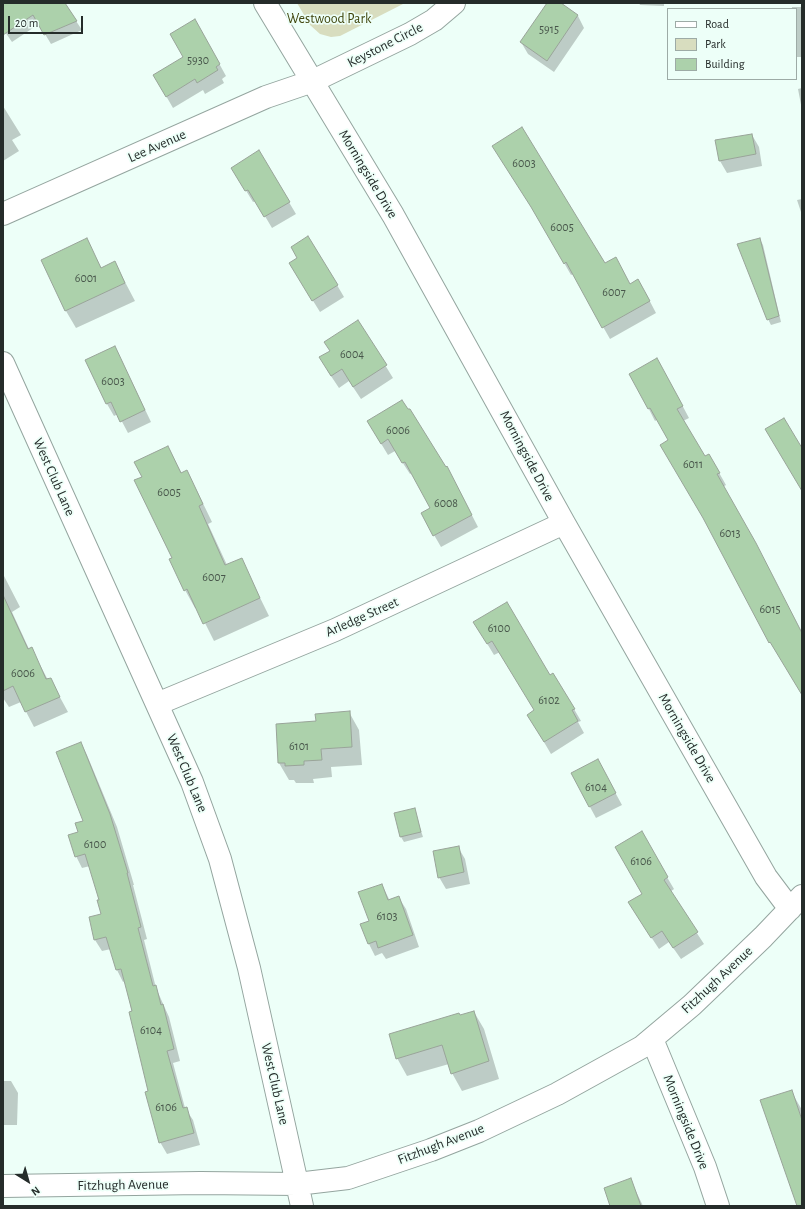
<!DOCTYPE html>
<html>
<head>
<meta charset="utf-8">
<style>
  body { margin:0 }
  #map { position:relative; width:805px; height:1209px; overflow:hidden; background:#edfff8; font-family:"Alegreya Sans",sans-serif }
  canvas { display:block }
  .frame { position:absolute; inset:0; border:4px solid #252c2a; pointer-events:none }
  .legend { position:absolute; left:667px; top:8px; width:130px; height:72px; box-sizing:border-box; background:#edfff8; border:1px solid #9daba6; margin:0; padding:5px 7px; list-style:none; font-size:12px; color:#252c2a }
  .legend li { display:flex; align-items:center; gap:8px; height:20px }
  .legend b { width:20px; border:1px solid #9daba6 }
  .north { position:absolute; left:8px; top:1161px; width:40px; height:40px; -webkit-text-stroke:3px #edfff8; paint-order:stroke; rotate:143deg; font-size:11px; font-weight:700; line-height:16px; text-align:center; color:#252c2a }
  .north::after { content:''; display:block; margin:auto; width:14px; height:18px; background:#252c2a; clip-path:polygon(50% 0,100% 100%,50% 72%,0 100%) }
  .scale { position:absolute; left:8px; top:16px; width:75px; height:18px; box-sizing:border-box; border:2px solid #252c2a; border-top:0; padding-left:5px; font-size:12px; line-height:14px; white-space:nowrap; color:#252c2a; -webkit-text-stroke:3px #edfff8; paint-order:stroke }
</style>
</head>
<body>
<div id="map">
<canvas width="805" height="1209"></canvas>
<div class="frame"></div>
<ul class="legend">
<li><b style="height:5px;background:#fff"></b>Road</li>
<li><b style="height:11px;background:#d8ddbf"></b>Park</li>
<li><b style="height:11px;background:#acd1ab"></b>Building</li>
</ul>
<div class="north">N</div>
<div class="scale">20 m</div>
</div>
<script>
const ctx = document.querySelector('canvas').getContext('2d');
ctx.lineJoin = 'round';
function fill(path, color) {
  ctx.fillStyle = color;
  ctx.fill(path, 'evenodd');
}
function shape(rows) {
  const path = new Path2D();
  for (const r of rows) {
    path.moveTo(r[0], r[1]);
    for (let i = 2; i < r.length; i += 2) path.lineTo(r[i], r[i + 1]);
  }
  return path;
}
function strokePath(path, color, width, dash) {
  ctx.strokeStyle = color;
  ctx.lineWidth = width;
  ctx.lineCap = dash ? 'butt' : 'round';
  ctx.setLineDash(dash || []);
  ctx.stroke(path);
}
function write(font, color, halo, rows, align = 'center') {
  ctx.font = font + ' "Alegreya Sans",sans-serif';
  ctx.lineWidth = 3.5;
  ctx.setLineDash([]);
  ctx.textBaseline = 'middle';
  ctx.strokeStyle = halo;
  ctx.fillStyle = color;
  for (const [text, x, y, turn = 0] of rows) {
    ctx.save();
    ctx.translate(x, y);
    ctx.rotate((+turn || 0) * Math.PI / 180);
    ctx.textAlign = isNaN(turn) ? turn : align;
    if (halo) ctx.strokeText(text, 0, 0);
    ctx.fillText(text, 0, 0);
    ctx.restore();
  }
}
fill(shape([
  [297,3,405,3,340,36,331,37,320,34,310,25]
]), '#d8ddbf');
fill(shape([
  [3,3,64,3,82,30,51,44,39,24,12,42,3,29],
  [548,3,559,3,578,16,584,28,554,72,528,54,521,42],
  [639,3,664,3,664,6,640,5],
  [792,7,802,7,802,57,796,57,796,9,792,9],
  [195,20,226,76,222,79,224,83,205,94,203,90,173,108,154,75,184,57],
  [802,88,802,110,798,89],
  [3,106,21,135,12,140,19,151,3,161],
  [752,135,759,147,762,166,727,173,720,161],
  [259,152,296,214,272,228,256,201,253,202,232,168],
  [802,199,802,215,797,200],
  [539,219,605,264,630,285,645,292,656,313,610,339,573,274,571,275],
  [86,239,102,269,115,263,135,301,76,328,66,311],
  [760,239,763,245,781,322,771,325,768,319],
  [297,275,337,285,344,297,320,312],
  [358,321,393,378,361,399,349,381,339,388,327,370,331,351],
  [121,359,151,422,128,433,118,414,114,416,107,404,87,360],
  [664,371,689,418,683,421,704,457,709,455,726,485,723,487,802,634,802,693,770,642,744,590,662,445,670,441,658,419,655,421,631,374],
  [368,422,445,468,447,467,478,527,441,547,422,514,432,509,412,473,410,474,395,451,388,455],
  [168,447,182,474,186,472,196,489,212,522,208,524,227,565,241,559,269,616,214,641,197,607,195,608,185,590,143,477],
  [3,574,20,607,12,612,29,649,31,648,48,680,50,679,68,712,34,727,21,702,9,707,3,698],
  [474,622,550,676,574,709,581,721,578,722,584,733,551,754,528,715,535,710,500,652,494,655],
  [349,712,359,730,362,765,331,767,332,777,313,779,314,783,296,783,294,780,289,780,279,763,317,722],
  [81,743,87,755,117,827,134,885,133,885,147,939,144,940,156,988,169,1017,180,1061,173,1063,185,1108,193,1120,200,1145,167,1154,160,1142,125,981,123,982,117,970,111,949,102,951,95,940,103,915,100,900,90,866,82,868,76,856,79,832,84,821],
  [604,772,622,805,596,818,590,807],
  [414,809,423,837,404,842,401,837],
  [641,833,674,889,670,892,704,944,681,959,669,942,659,949,636,914,643,894],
  [458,847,465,859,470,884,446,889,439,877],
  [382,885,390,901,399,898,406,909,419,947,386,959,382,953,375,956,369,944,370,922],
  [474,1012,484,1029,499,1079,462,1091,452,1073,449,1064,407,1076,397,1058,460,1016],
  [3,1081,11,1081,18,1093,17,1125,3,1125],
  [791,1091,802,1110,802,1196],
  [630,1179,643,1206,611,1206]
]), '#0003');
const building = shape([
  [3,3,65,3,77,21,44,35,33,15,3,35,3,3],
  [547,3,561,3,578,15,547,61,520,42,547,3],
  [195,19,220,64,216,67,218,70,197,83,195,79,166,97,153,75,183,57,170,34,195,19],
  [522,127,605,263,616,257,630,284,638,279,650,301,602,328,566,262,564,264,531,207,492,146,522,127],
  [752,134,756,154,719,161,715,140,752,134],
  [259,150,290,202,264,217,248,190,245,191,231,168,259,150],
  [308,236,338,285,312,301,289,263,297,258,291,247,308,236],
  [87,238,101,268,115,261,125,283,65,311,41,260,87,238],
  [760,238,779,316,767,320,737,244,760,238],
  [358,320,387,365,353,387,342,369,331,376,319,357,330,351,324,342,358,320],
  [115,346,145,410,120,422,111,402,106,404,85,360,115,346],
  [657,358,683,406,677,409,705,456,709,454,720,473,717,474,756,543,802,633,802,695,770,642,769,643,703,518,660,445,668,440,650,408,648,409,629,374,657,358],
  [402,400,408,409,410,409,446,467,447,466,472,515,433,536,421,513,430,508,405,462,402,463,388,439,381,444,367,421,402,400],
  [784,418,802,448,802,491,765,429,784,418],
  [168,446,181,473,187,470,203,504,199,506,225,565,242,558,260,598,203,624,187,589,184,591,169,559,172,558,134,480,142,477,134,462,168,446],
  [3,595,28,649,32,647,46,679,51,678,60,697,25,712,13,686,3,691,3,595],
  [507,602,550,675,553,673,575,709,572,710,578,721,544,742,527,715,534,710,492,641,487,644,473,622,507,602],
  [350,711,352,747,321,749,322,760,304,761,304,765,285,766,285,763,278,763,276,724,316,721,315,714,350,711],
  [81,742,110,814,128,873,127,873,141,927,138,928,153,986,156,985,161,1005,163,1004,174,1049,167,1051,183,1108,187,1107,194,1133,159,1143,145,1092,148,1091,129,1012,132,1011,121,969,116,970,106,937,94,940,89,917,101,914,97,900,99,900,85,854,75,857,68,835,78,832,75,823,83,821,56,752,81,742],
  [598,759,616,793,589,807,571,773,598,759],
  [415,808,421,832,400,837,394,813,415,808],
  [642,831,668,877,664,880,698,932,673,948,662,931,651,938,628,902,642,894,615,847,642,831],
  [459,846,464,872,438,878,433,851,459,846],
  [382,884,388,900,399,896,413,935,378,948,376,941,368,944,360,924,369,921,358,892,382,884],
  [474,1011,489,1061,451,1074,442,1045,396,1059,389,1034,459,1013,460,1015,474,1011],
  [792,1090,802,1120,802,1206,797,1206,760,1100,792,1090],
  [631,1178,641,1206,610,1206,604,1188,631,1178]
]);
fill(building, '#acd1ab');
strokePath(building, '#99a499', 1);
const minor = shape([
  [265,3,393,215,564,523,766,877,790,909],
  [3,214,266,97,313,81,410,34,434,20,454,3],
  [3,363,192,782,220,859,249,968,302,1206],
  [157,704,335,630,564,523],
  [652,1039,705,1167,718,1206],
  [3,1186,200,1183,297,1184,348,1178,431,1150,479,1131,557,1094,642,1047,692,1005,763,937,802,896]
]);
strokePath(minor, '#94a59f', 24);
strokePath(minor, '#fff', 22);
write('12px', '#47554a', null, [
  ["5915",549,29],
  ["5930",198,60],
  ["6003",524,163],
  ["6005",562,227],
  ["6001",86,278],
  ["6007",614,292],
  ["6004",352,354],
  ["6003",113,381],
  ["6006",398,430],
  ["6011",693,464],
  ["6005",169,492],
  ["6008",446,503],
  ["6013",730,533],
  ["6007",214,577],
  ["6015",770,609],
  ["6100",499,628],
  ["6006",23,673],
  ["6102",549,700],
  ["6101",299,746],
  ["6104",596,787],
  ["6100",95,844],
  ["6106",641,861],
  ["6103",387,916],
  ["6104",151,1030],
  ["6106",166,1107]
]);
write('14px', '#3f450c', '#edfff8', [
  ["Westwood Park",329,19]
]);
write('14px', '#252c2a', '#edfff8', [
  ["Keystone Circle",385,45,-27],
  ["Lee Avenue",157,146,-24],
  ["Morningside Drive",368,174,59],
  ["Morningside Drive",527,456,62],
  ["West Club Lane",54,477,66],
  ["Arledge Street",362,617,-24],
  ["Morningside Drive",687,738,60],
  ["West Club Lane",187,773,67],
  ["Fitzhugh Avenue",717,980,-43],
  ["West Club Lane",275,1084,77],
  ["Morningside Drive",686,1122,68],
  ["Fitzhugh Avenue",441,1144,-21],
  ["Fitzhugh Avenue",123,1185,-1]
]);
</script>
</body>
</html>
